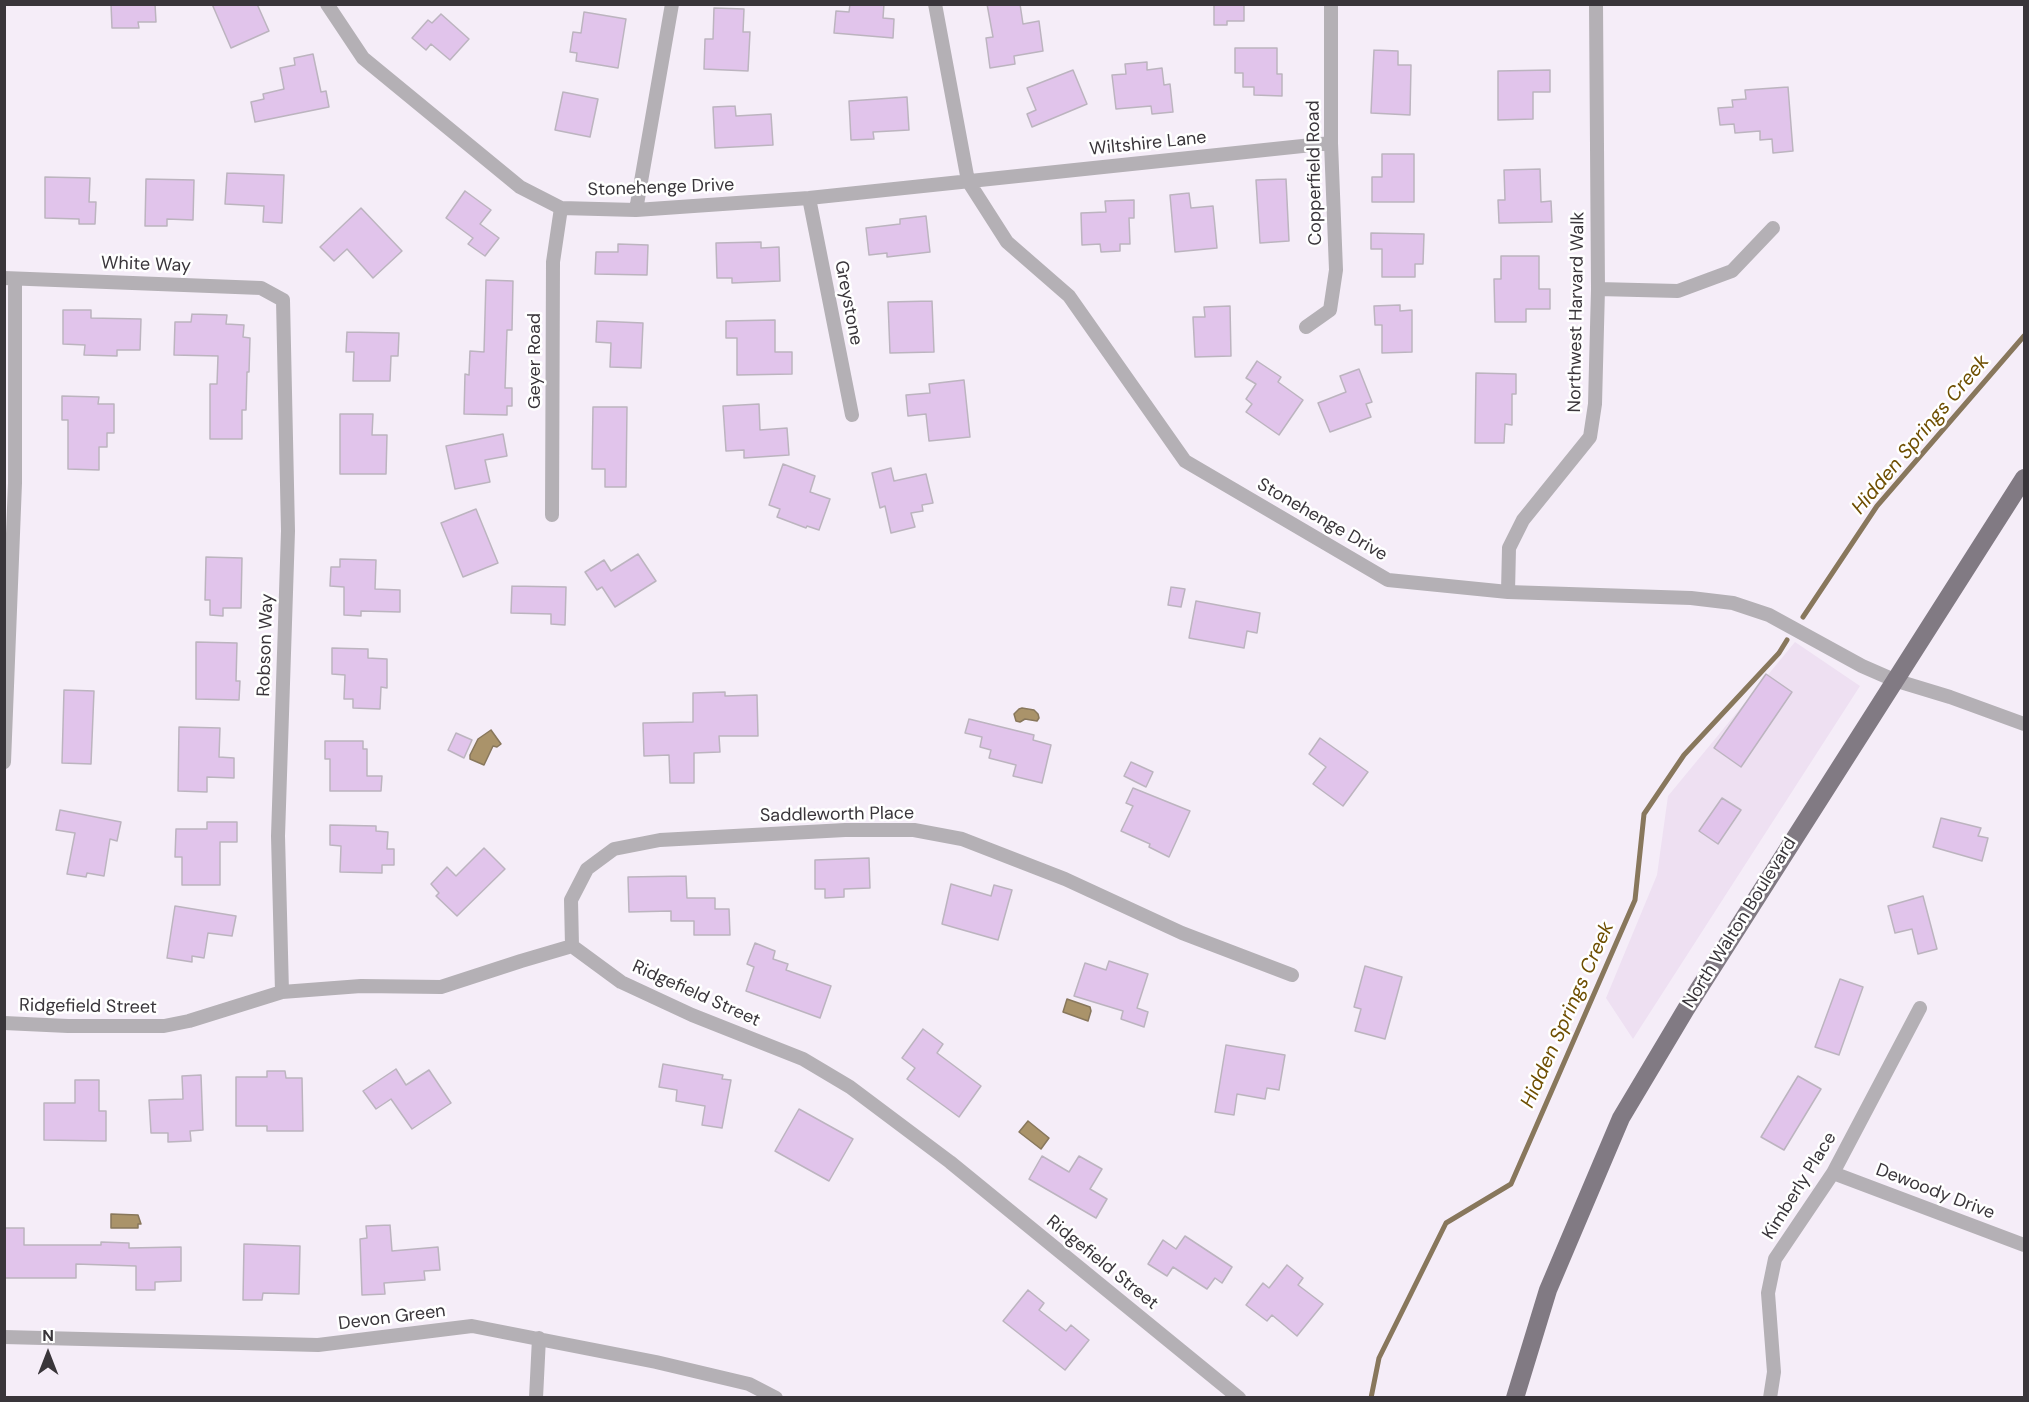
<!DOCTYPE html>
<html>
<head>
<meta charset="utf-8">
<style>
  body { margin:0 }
  #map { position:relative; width:2029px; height:1402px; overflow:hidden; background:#f5edf8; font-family:"DM Sans",sans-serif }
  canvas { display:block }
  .frame { position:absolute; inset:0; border:6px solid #39353a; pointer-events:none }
  .north { position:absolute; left:18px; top:1324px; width:60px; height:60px; -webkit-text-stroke:4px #fff; paint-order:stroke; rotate:0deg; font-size:16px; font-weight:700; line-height:24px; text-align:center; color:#39353a }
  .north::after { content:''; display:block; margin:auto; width:21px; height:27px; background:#39353a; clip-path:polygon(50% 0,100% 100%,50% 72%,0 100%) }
</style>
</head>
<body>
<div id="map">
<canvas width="2029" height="1402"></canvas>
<div class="frame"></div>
<div class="north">N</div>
</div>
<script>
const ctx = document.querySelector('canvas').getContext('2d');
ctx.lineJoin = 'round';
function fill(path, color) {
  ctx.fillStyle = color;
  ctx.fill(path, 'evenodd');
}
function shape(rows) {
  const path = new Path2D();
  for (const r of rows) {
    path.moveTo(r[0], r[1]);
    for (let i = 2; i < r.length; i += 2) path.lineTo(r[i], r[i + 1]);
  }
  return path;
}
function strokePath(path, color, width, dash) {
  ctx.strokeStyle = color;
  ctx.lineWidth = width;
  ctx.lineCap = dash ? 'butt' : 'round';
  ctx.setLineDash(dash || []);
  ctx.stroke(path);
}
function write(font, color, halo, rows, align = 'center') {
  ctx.font = font + ' "DM Sans",sans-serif';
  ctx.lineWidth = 5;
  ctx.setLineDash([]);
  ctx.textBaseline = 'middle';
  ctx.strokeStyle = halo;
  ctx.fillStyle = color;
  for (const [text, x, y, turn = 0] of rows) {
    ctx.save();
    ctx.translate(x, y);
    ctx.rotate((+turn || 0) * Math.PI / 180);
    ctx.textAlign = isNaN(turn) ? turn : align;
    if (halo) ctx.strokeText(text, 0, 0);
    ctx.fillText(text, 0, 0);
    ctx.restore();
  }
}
fill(shape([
  [1795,642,1860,686,1633,1039,1606,998,1657,875,1668,796]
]), '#eee0f2');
const water = shape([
  [1022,708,1034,710,1038,714,1039,718,1037,721,1025,719,1020,722,1016,721,1014,714,1019,709,1022,708],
  [491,730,501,744,497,747,493,746,484,765,470,759,470,755,478,739,491,730],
  [1067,999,1090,1007,1091,1011,1088,1021,1063,1012,1067,999],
  [1028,1121,1049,1138,1041,1149,1019,1132,1028,1121],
  [111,1214,138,1215,141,1224,138,1224,138,1228,111,1228,111,1214]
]);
fill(water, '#aa936a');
strokePath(water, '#88775c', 1.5);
strokePath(shape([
  [1803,617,1877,506,2024,336],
  [1371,1398,1379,1358,1446,1223,1511,1184,1635,900,1644,814,1684,755,1779,653,1787,640]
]), '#88775c', 5);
const building = shape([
  [111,4,155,4,156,22,138,22,139,28,112,28,111,4],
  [212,4,257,4,269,31,231,48,212,4],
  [850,4,884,4,883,18,894,19,893,38,834,33,836,11,849,12,850,4],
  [987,4,1020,4,1023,24,1039,21,1043,51,1014,56,1015,64,990,68,986,38,993,37,987,4],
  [1214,4,1244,4,1244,21,1227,21,1227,25,1214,25,1214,4],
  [714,8,744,9,743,32,750,32,748,71,704,69,705,39,713,39,714,8],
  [584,12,626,19,618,68,576,61,577,53,570,52,573,32,581,33,584,12],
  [441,14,469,39,450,60,431,44,426,50,412,38,428,20,432,23,441,14],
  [1235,48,1277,48,1277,74,1282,74,1282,96,1254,95,1254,87,1243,87,1243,73,1235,73,1235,48],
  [1374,50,1398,51,1398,65,1411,65,1410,115,1371,113,1374,50],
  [313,54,321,92,326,91,329,107,255,122,251,102,264,99,263,94,284,89,280,68,295,65,294,58,313,54],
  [1147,62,1147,70,1162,68,1164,85,1170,84,1173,112,1152,114,1151,106,1116,109,1112,75,1126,74,1125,64,1147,62],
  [1073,70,1087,104,1032,127,1027,114,1036,110,1027,88,1073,70],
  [1550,70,1550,92,1533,92,1533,119,1498,120,1498,71,1550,70],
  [1788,87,1793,151,1773,153,1772,139,1760,140,1760,131,1735,133,1734,124,1720,125,1718,108,1733,107,1732,100,1746,99,1745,90,1788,87],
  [563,92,598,99,590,137,555,130,563,92],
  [907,97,909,130,873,132,874,139,851,140,849,101,907,97],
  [735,106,736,116,771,114,773,145,715,148,713,107,735,106],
  [1382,154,1414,154,1414,202,1372,202,1372,177,1382,177,1382,154],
  [1540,169,1541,202,1551,201,1552,222,1499,223,1498,200,1505,200,1504,170,1540,169],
  [227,173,284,175,282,223,263,222,264,206,225,204,227,173],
  [45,177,90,178,89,202,96,202,95,224,79,224,79,219,45,218,45,177],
  [146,179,194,180,193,220,167,219,167,226,145,226,146,179],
  [1286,179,1289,241,1260,243,1256,180,1286,179],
  [465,191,491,210,480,224,499,238,485,256,468,244,473,238,446,218,465,191],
  [1189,193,1191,208,1213,206,1217,248,1175,252,1170,195,1189,193],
  [1134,200,1134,218,1129,218,1130,244,1120,244,1120,251,1101,252,1100,244,1082,245,1081,213,1106,212,1105,201,1134,200],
  [361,208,402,251,373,278,347,249,334,261,320,247,361,208],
  [926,216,930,252,887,257,887,253,869,255,866,228,900,224,900,219,926,216],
  [1371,233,1424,234,1423,264,1415,264,1415,277,1382,277,1382,249,1371,249,1371,233],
  [761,242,761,248,779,247,780,281,732,283,732,278,717,278,716,243,761,242],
  [618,244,648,245,647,275,595,274,596,252,618,252,618,244],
  [1501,256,1539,256,1539,289,1550,289,1550,309,1526,309,1526,322,1495,322,1494,279,1501,279,1501,256],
  [486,280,513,281,512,330,507,330,505,388,512,388,512,406,507,406,507,415,464,414,465,374,469,375,470,351,484,352,486,280],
  [932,301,934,352,890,353,888,302,932,301],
  [1400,305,1400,311,1412,310,1412,352,1382,353,1382,325,1375,325,1374,306,1400,305],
  [1230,306,1231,356,1195,357,1193,317,1205,317,1204,307,1230,306],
  [63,310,91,310,91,318,141,319,140,350,117,350,117,356,84,355,85,345,63,344,63,310],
  [192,314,227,315,226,324,244,325,243,337,250,338,249,372,247,372,246,410,242,410,242,439,210,439,210,384,217,384,218,356,174,355,175,322,191,322,192,314],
  [775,320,775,352,792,352,792,374,737,375,737,338,726,338,726,321,775,320],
  [597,321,643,323,641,368,610,367,611,343,596,342,597,321],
  [347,332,399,333,398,356,391,356,390,381,353,381,354,352,346,352,347,332],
  [1257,361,1281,377,1278,382,1303,400,1279,435,1246,412,1252,404,1246,399,1256,384,1246,378,1257,361],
  [1359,369,1372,402,1366,404,1371,417,1330,432,1318,403,1346,392,1340,376,1359,369],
  [1476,373,1516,374,1516,394,1512,394,1512,425,1505,424,1504,443,1475,443,1476,373],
  [964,380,970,437,929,441,926,414,908,416,906,395,930,393,929,384,964,380],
  [62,396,99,397,98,404,114,404,114,433,107,433,107,447,99,447,99,470,68,469,68,420,62,420,62,396],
  [759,404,760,430,787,428,789,455,744,458,744,450,726,451,723,406,759,404],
  [593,407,627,407,626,487,605,487,605,469,592,469,593,407],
  [340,414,373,414,372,435,387,435,386,474,340,474,340,414],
  [503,434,507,456,485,460,490,482,455,489,446,446,503,434],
  [783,464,815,476,810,492,830,499,819,530,807,526,806,528,777,517,780,509,769,505,783,464],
  [891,468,894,481,926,474,933,503,922,505,923,511,911,513,915,527,891,533,885,506,880,508,872,473,891,468],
  [476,509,498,563,463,577,441,523,476,509],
  [638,554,656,581,615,607,602,587,597,590,585,572,604,560,611,571,638,554],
  [206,557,242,558,241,608,223,608,223,616,210,615,210,600,205,600,206,557],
  [340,559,376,560,375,589,400,590,400,612,361,611,361,616,344,615,344,587,330,586,331,567,340,567,340,559],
  [512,586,566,587,565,625,551,624,551,614,511,613,512,586],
  [1171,587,1185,589,1181,607,1168,605,1171,587],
  [1196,601,1260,613,1257,633,1247,631,1244,648,1189,638,1196,601],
  [196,642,237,643,236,681,240,681,239,700,196,699,196,642],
  [332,648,368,649,368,658,387,659,387,688,381,687,380,709,353,708,353,699,344,699,345,675,332,674,332,648],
  [1766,674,1792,692,1741,767,1714,748,1766,674],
  [64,690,94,691,91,764,62,763,64,690],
  [725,692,725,696,757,695,758,736,719,736,720,752,694,753,694,783,670,783,669,755,644,756,643,723,693,722,693,693,725,692],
  [969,719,1034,735,1033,740,1051,745,1042,783,1013,776,1016,765,989,758,991,750,980,747,982,737,965,733,969,719],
  [179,727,220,728,219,757,234,758,234,778,207,777,207,792,178,791,179,727],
  [456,733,472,740,464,758,448,750,456,733],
  [1320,738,1368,772,1343,806,1313,784,1326,767,1309,754,1320,738],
  [325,741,363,741,363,749,367,749,367,776,382,776,381,791,330,791,330,759,325,759,325,741],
  [1131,762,1153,772,1146,787,1124,776,1131,762],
  [1133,788,1190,811,1169,857,1149,847,1150,844,1121,831,1133,806,1126,803,1133,788],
  [1722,798,1741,810,1718,844,1699,831,1722,798],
  [60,810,121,822,117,841,110,839,104,876,87,873,86,877,67,874,75,833,56,830,60,810],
  [1941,818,1981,828,1978,836,1988,838,1982,861,1933,847,1941,818],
  [207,822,237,822,237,842,220,842,220,885,182,885,182,857,175,857,176,829,207,829,207,822],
  [330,825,376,826,376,831,388,832,387,849,394,849,394,865,382,865,382,873,340,872,341,846,330,845,330,825],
  [484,848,505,869,457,916,436,896,439,893,431,884,447,867,456,876,484,848],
  [869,858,870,888,844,889,844,897,825,898,825,889,815,889,815,860,869,858],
  [686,876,687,898,715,898,715,909,729,909,730,935,694,935,694,921,671,921,671,911,629,912,628,877,686,876],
  [951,884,991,896,994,885,1012,890,998,940,942,924,951,884],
  [1923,896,1937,949,1918,954,1912,929,1895,933,1888,906,1923,896],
  [175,906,236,916,232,936,208,933,204,958,192,956,192,962,167,958,175,906],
  [755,943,775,951,773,959,788,964,786,970,831,986,820,1018,746,991,754,967,747,964,755,943],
  [1109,961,1148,974,1137,1008,1148,1012,1144,1027,1121,1019,1123,1011,1074,996,1085,963,1106,970,1109,961],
  [1365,966,1402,977,1385,1039,1355,1031,1361,1009,1354,1007,1365,966],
  [1840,979,1863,987,1839,1055,1815,1047,1840,979],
  [923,1029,943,1044,937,1053,981,1086,959,1117,907,1079,915,1068,902,1058,923,1029],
  [1226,1045,1285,1055,1279,1090,1267,1088,1265,1099,1237,1094,1234,1115,1215,1112,1226,1045],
  [663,1064,723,1075,722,1079,731,1080,722,1128,702,1125,705,1106,676,1101,677,1090,659,1087,663,1064],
  [396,1069,406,1085,429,1070,451,1103,412,1129,391,1099,376,1109,363,1091,396,1069],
  [267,1071,285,1071,286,1078,302,1078,303,1131,267,1131,267,1126,236,1126,236,1077,267,1077,267,1071],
  [201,1075,203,1130,190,1131,191,1141,168,1142,168,1133,151,1133,149,1100,183,1099,182,1076,201,1075],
  [1798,1076,1821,1089,1784,1150,1761,1137,1798,1076],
  [75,1080,99,1080,99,1111,106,1111,106,1141,44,1140,44,1103,75,1103,75,1080],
  [799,1109,853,1139,829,1181,775,1151,799,1109],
  [1042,1156,1069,1172,1079,1156,1102,1169,1090,1189,1107,1199,1096,1218,1029,1179,1042,1156],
  [390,1225,392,1251,438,1247,440,1270,424,1271,425,1280,384,1283,385,1294,362,1295,360,1239,367,1238,366,1226,390,1225],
  [4,1228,24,1228,24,1245,101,1245,101,1242,129,1243,129,1248,181,1247,181,1281,155,1282,155,1290,136,1290,136,1266,76,1264,76,1278,4,1278,4,1228],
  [1185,1236,1232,1267,1222,1283,1215,1278,1207,1289,1173,1267,1167,1276,1148,1264,1163,1240,1176,1249,1185,1236],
  [244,1244,300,1246,299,1294,263,1293,262,1300,243,1300,244,1244],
  [1287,1265,1303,1278,1298,1285,1323,1304,1297,1336,1272,1315,1267,1321,1246,1305,1263,1283,1269,1288,1287,1265],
  [1028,1290,1044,1303,1039,1310,1066,1331,1071,1325,1089,1340,1065,1370,1003,1321,1028,1290]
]);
fill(building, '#e1c4eb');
strokePath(building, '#bcb4bf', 1.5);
strokePath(shape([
  [327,4,363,58,520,187,561,208,636,210,809,198,1331,143],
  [935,4,968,181,1007,242,1069,296,1185,461,1388,580,1508,592,1691,598,1733,603,1769,615,1862,666,1894,680,1950,697,2024,724],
  [809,198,852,415],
  [636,210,672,4],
  [4,278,261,288,283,300,288,531,278,836,282,992],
  [1598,289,1678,291,1732,271,1773,228],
  [1306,327,1330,310,1336,270,1331,143,1331,4],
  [552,515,553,262,561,208],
  [1508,592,1509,548,1523,520,1590,437,1595,404,1598,289,1596,4],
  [4,762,15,483,15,279],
  [572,946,571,900,587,869,614,849,660,840,845,830,914,830,962,839,1065,879,1182,933,1292,975],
  [572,946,621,982,692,1015,803,1059,850,1087,950,1162,1239,1398],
  [4,1023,68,1026,164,1026,189,1021,282,992,361,986,441,987,521,961,572,946],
  [1833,1173,2024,1245],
  [4,1337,318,1345,472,1326,656,1362,749,1384,776,1398],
  [536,1398,539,1338],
  [1770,1398,1774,1372,1768,1293,1775,1259,1833,1173,1920,1008]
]), '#b4b0b5', 14);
strokePath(shape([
  [1515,1398,1548,1290,1621,1118,1686,1009,2024,478]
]), '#817a83', 18);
write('18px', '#39353a', '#fff', [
  ["Wiltshire Lane",1148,144,-6],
  ["Copperfield Road",1315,173,-91],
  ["Stonehenge Drive",661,188,-2],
  ["White Way",146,265,2],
  ["Greystone",848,303,79],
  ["Northwest Harvard Walk",1577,312,-89],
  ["Geyer Road",535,361,-90],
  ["Stonehenge Drive",1322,520,30],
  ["Robson Way",266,645,-88],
  ["Saddleworth Place",837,815,-1],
  ["North Walton Boulevard",1740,923,-58],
  ["Ridgefield Street",696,994,24],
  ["Ridgefield Street",88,1007,1],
  ["Kimberly Place",1800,1186,-58],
  ["Dewoody Drive",1935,1192,21],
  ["Ridgefield Street",1102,1263,39],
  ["Devon Green",392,1318,-7]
]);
write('italic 20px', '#6e4e01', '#fff', [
  ["Hidden Springs Creek",1921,435,-50],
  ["Hidden Springs Creek",1568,1015,-66]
]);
</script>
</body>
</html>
